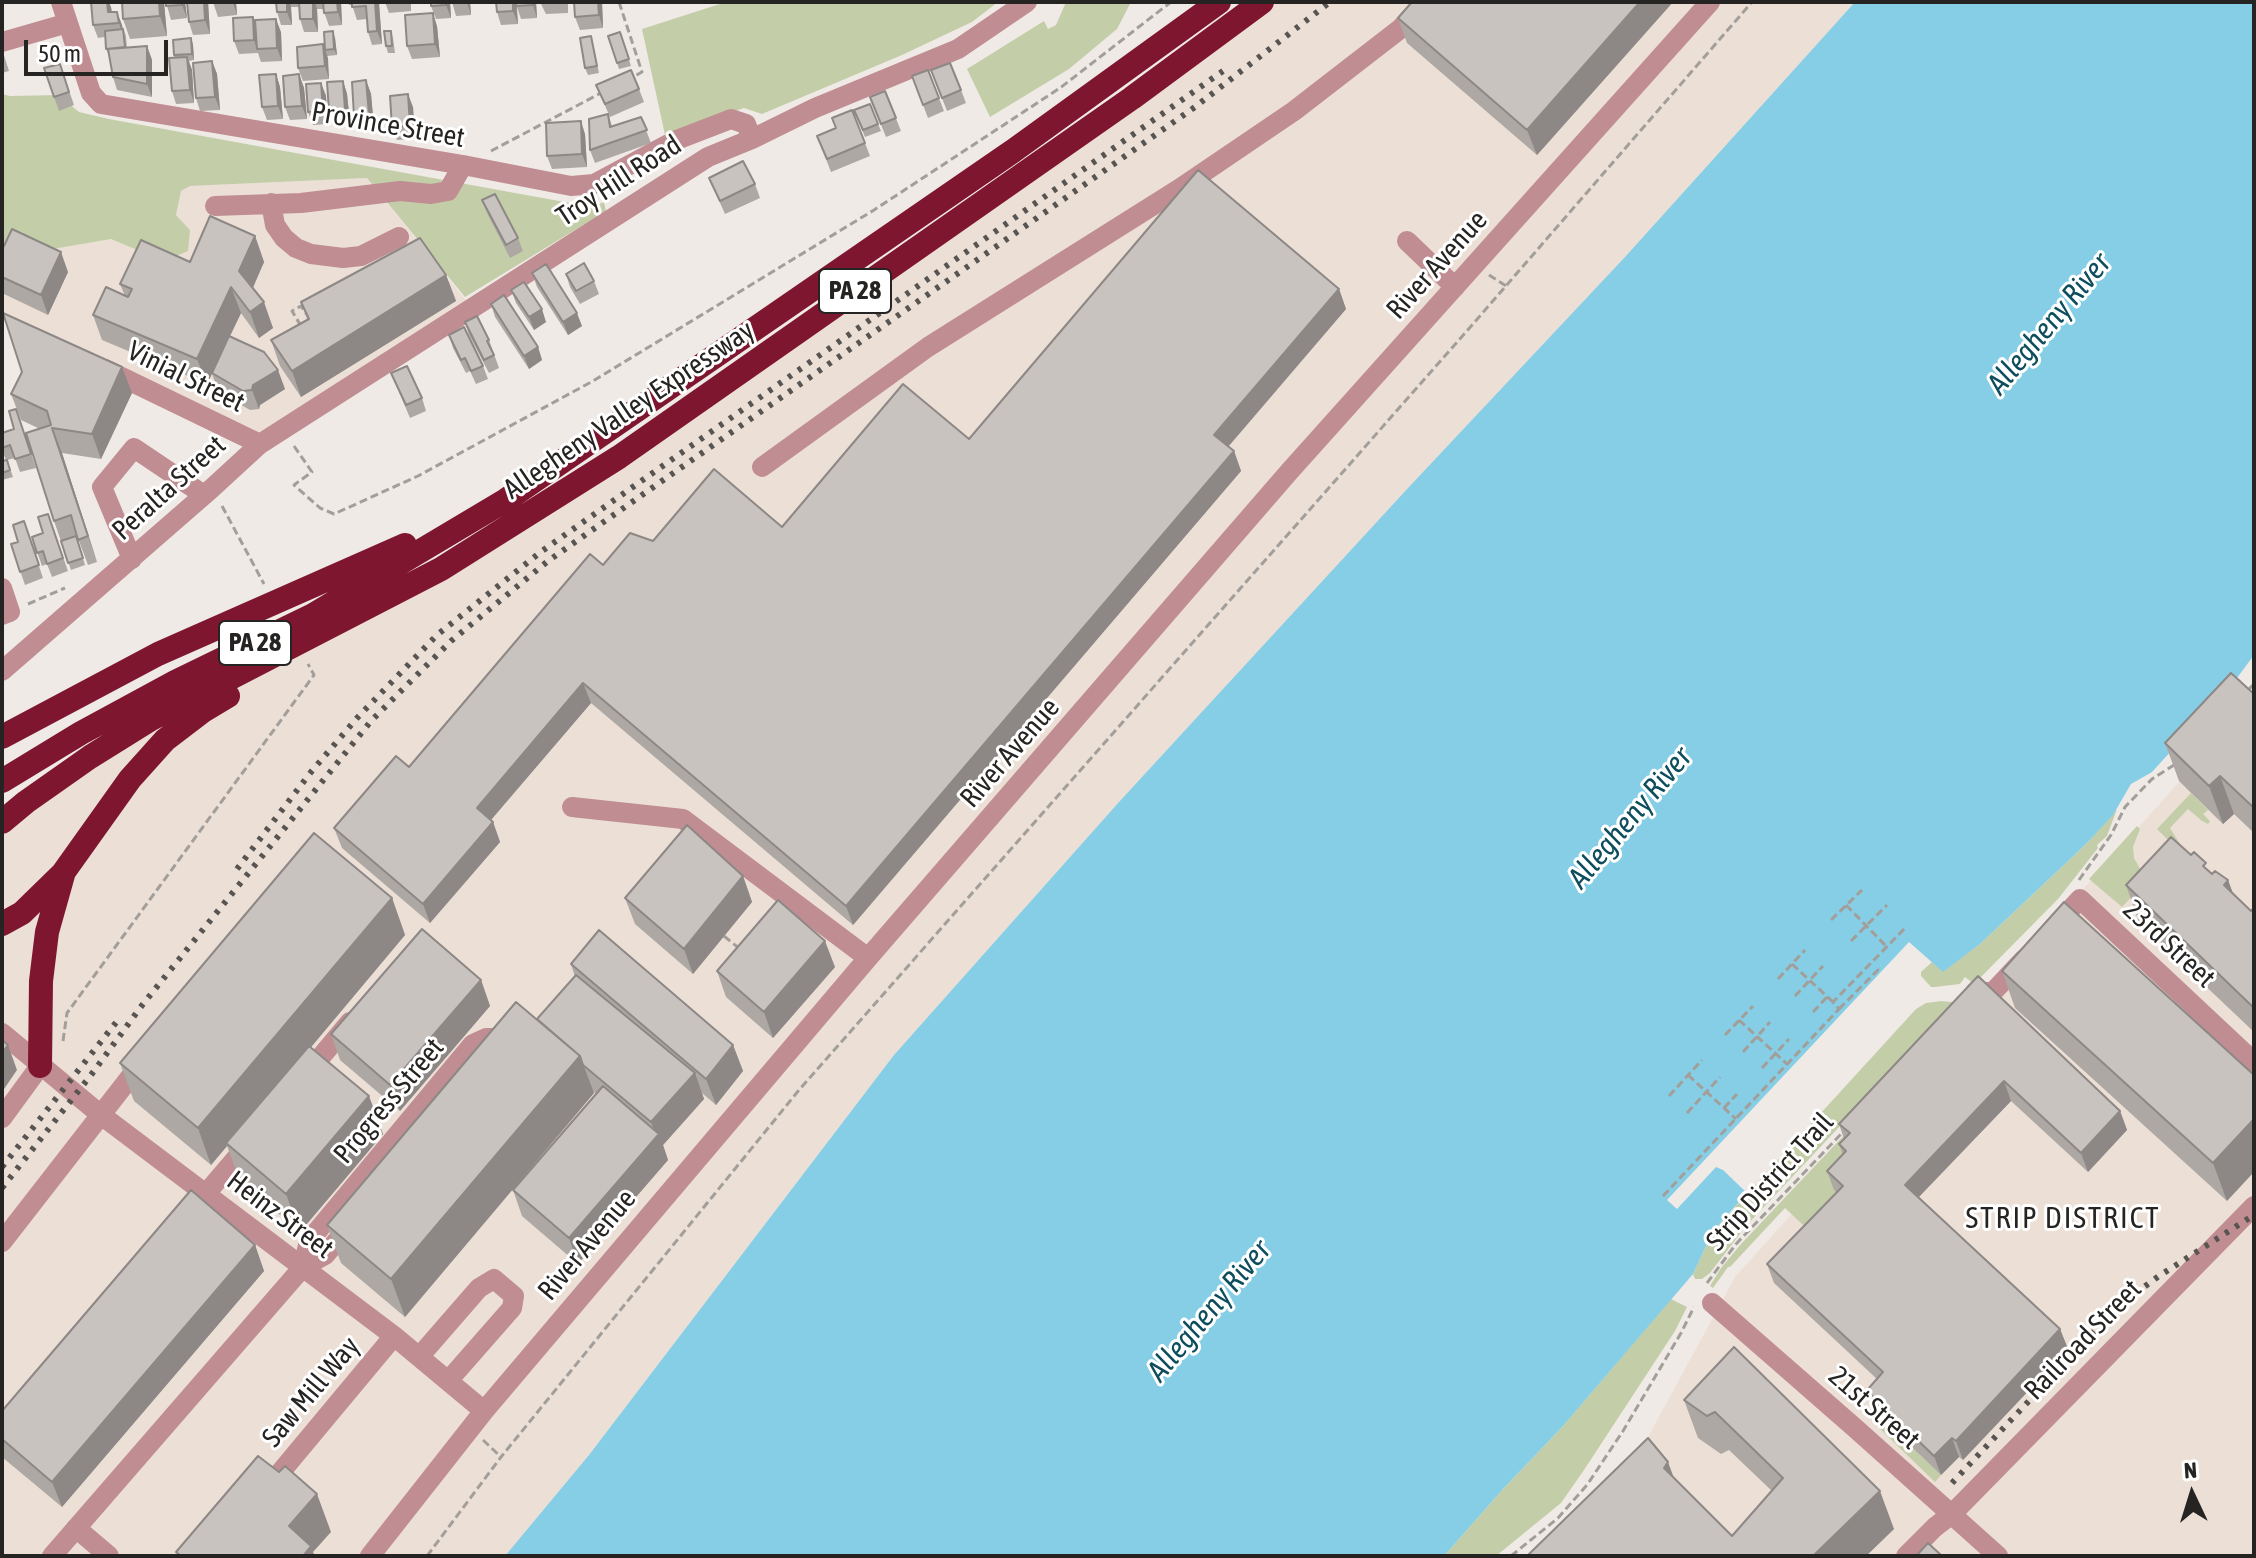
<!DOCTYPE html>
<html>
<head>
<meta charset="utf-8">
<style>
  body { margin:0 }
  #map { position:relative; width:2256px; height:1558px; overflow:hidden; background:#f0eae6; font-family:"Asap Condensed",sans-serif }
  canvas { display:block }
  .frame { position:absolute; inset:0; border:4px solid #262422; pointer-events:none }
  .north { position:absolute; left:2152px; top:1454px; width:80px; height:80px; -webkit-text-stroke:6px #fff; paint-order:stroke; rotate:356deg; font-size:22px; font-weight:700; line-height:32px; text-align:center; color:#262422 }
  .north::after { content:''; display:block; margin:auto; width:28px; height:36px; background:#262422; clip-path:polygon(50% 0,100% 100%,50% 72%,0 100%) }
  .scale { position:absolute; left:24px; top:40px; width:144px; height:36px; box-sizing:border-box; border:4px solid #262422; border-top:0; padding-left:10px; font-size:24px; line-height:28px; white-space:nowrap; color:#262422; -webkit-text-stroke:6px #fff; paint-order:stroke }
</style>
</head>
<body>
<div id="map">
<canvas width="2256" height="1558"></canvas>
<div class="frame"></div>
<div class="north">N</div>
<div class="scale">50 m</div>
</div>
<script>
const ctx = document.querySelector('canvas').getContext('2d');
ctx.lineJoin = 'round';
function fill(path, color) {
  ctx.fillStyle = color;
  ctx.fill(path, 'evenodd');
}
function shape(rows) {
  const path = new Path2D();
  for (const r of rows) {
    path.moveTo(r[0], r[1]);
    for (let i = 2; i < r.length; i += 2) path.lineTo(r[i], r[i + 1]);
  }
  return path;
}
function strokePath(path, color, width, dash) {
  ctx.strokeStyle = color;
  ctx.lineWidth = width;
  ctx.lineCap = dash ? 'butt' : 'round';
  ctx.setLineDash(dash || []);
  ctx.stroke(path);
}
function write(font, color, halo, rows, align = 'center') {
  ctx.font = font + ' "Asap Condensed",sans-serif';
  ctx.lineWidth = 6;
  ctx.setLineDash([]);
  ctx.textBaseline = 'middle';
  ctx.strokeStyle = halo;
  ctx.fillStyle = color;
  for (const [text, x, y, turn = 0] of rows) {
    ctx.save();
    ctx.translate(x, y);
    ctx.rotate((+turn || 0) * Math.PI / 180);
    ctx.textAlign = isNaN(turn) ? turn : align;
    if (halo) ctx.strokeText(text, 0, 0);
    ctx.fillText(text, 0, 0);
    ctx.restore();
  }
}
fill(shape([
  [1262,2,1855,2,1625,257,1408,488,1119,802,894,1055,589,1455,505,1556,2,1556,2,823,26,802,441,569],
  [367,178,472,308,260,444,2,319,2,244,10,247,88,242,190,230,176,215,181,191,190,186],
  [2254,705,2254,1556,1552,1556,1635,1461,1735,1277,2215,742]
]), '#ecdfd6');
fill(shape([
  [726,2,998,2,972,22,902,55,762,114,744,108,665,135,642,29],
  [1066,2,1131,2,1117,29,1069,69,990,117,967,69,1044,21,1048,29,1056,25],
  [2,94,10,96,59,95,79,112,109,119,592,207,604,202,606,211,465,297,367,178,190,186,181,191,176,215,190,230,188,251,164,261,111,239,41,251,10,247,2,244],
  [2191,793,2208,810,2203,814,2210,821,2208,824,2202,821,2188,809,2170,828,2180,844,2198,861,2192,864,2157,829],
  [2117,809,2107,836,2097,845,2098,848,2058,899,1974,984,1965,977,1960,984,1935,987,1931,987,1921,976,1921,972,1932,962,1943,971,1980,944,2085,845],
  [2137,826,2140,829,2133,847,2134,858,2144,876,2140,888,2122,907,2089,879],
  [1973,999,1851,1206,1818,1239,1785,1208,1730,1267,1728,1267,1713,1288,1710,1286,1721,1268,1741,1244],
  [1941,1001,1952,1002,1953,1006,1746,1226,1710,1273,1702,1279,1695,1279,1693,1274,1713,1231,1916,1009,1926,1003],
  [1671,1299,1687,1307,1675,1331,1584,1470,1561,1503,1496,1556,1444,1556,1503,1489,1563,1426],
  [1875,1412,1941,1475,1935,1482,1875,1424]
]), '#c3cea9');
fill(shape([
  [1855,2,2254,2,2254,655,2234,682,2152,772,2131,784,2113,815,2085,845,1980,944,1943,972,1909,942,1667,1200,1677,1209,1716,1167,1723,1170,1747,1193,1713,1231,1693,1274,1563,1426,1503,1489,1444,1556,505,1556,589,1455,894,1055,1119,802,1408,488,1625,257]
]), '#86cee5');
strokePath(shape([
  [619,2,642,72,633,77],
  [491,151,601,93],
  [1489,275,1506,286],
  [301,326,292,311,301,306,306,314],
  [294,446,312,472,294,485,320,508,334,514,418,476,593,381,874,210,1060,88,1171,2],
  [222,506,264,584],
  [28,604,65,588],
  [2247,691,2254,684],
  [2079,880,2111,835,2125,807,2152,779,2174,765],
  [1846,905,1886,946],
  [1831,920,1862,890],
  [724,936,740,949],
  [1851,941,1887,905],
  [1792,964,1833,1002],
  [1778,979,1805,950],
  [1795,996,1823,966],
  [1839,1009,1878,970,1880,972],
  [1813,1012,1827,997],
  [1739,1020,1787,1064],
  [1725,1035,1753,1006],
  [63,1041,67,1013,314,675,308,664],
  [1743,1052,1770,1022],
  [1762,1068,1789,1039],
  [1688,1075,1736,1119],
  [1669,1096,1702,1060],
  [1724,1108,1737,1094],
  [1687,1113,1720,1077],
  [1663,1196,1839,1009,1833,1002,1907,926],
  [260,1210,266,1203],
  [1707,1283,1736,1244,1844,1131],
  [483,1440,501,1457],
  [427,1556,501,1457,799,1090,1466,332,1752,2],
  [1511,1556,1558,1518,1587,1485,1623,1431,1681,1333,1694,1307]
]), '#a29e9a', 3, [8, 4]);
strokePath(shape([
  [61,2,91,93,101,104,463,165,571,186,594,184,674,141,731,119,746,124,752,139],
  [2,42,68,23],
  [271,203,275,225,284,238,296,248,311,254,343,258,361,256,399,237],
  [215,206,301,203,400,191,431,194,448,191,463,165],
  [1407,241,1455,287],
  [105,369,260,444],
  [762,467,928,347,1179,189,1294,111,1400,29,1425,2],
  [132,559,102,487,134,448,204,495],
  [2,588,10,612,2,615],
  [2,671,211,489,260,444,708,157,752,139,815,108,958,49,1027,2],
  [572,807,683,819,868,958],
  [2054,927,2080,899,2254,1062],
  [1975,992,1993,992,2024,959],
  [2,1033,101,1115,394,1336,484,1411],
  [304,1077,350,1022],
  [2,1118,40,1066],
  [198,1203,250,1142],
  [2,1242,142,1062],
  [303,1267,309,1241,473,1044,486,1038,492,1038,498,1046,496,1052],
  [1712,1303,1855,1428,1998,1556],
  [419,1357,479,1288,494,1279,514,1296,512,1308,448,1381],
  [269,1486,394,1336],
  [76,1528,109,1556],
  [52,1556,303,1267,325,1255,352,1223],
  [370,1556,484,1411,868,958,1288,473,1710,2],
  [1906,1556,1935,1527,1952,1514,2254,1206]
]), '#c08d92', 20);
strokePath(shape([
  [2,737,158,654,405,545],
  [2,781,81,733,175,682,313,615,506,500,1013,151,1219,2],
  [2,822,26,802,90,757,151,719,441,569,619,457,1132,98,1262,2],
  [2,924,22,913,63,873,130,779,165,740,203,711,228,696],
  [40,1066,41,981,47,932,63,875]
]), '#7f1630', 24);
strokePath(shape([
  [237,869,311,772,357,718,437,635,542,551,1223,71],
  [2,1167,118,1020],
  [2,1188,91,1075,143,1004,371,721,451,641,548,561,1195,107,1330,2],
  [1952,1483,2100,1325,2129,1298,2159,1276,2254,1215]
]), '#575451', 6, [4, 8]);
fill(shape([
  [164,2,167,36,130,39,123,19],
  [166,2,185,2,187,18,171,20],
  [187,2,208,2,210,34,193,35,189,22],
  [213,2,236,2,237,15,218,17],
  [276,2,341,2,342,25,329,26,323,9,317,9,318,32,304,32,300,19,299,7,291,7,292,25,281,25,277,12],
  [348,2,384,2,379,3,382,44,372,45,368,32,367,19,357,20,352,5,349,5],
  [385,2,411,2,411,11,389,13],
  [450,2,451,18,436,19,431,6],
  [452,2,470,2,471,15,456,16],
  [496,2,536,2,537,18,521,19,517,7,518,24,501,25,497,12],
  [540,2,568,2,568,13,546,14],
  [602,2,603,28,580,30,575,17],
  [1673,2,1537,155,1407,43,1398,18],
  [111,7,112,12,117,12,126,36,127,48,147,46,152,60,152,97,117,90,113,77,109,55,106,49,105,37,98,38,93,25],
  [253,17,256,24,281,32,282,61,261,62,258,53,239,54,234,41],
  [437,26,440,57,412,59,407,46],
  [391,31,393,38,395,53,388,53,386,46],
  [620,32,631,66,619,69,608,36],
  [591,36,599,73,588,75,585,68],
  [191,38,193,45,194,60,189,61,192,70,194,103,176,104,172,91,174,55],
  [335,38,337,55,327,56,329,79,303,81,298,68,323,44,325,49],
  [2,49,9,71,2,73],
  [212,61,217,74,220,110,200,111,196,98],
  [60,64,74,105,59,111,44,68],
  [928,70,944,111,928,118,912,76],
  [276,74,280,87,283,119,267,120,262,107],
  [299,74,304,88,307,119,290,120,285,107],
  [366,80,371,94,374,127,359,129,354,116],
  [343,81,347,94,350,123,334,124,329,111],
  [321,83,326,96,328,124,313,125,308,112],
  [936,83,961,90,966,103,947,111],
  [596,85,639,89,644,102,610,117],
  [885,91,901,131,886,137,870,97],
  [870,104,881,131,865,137,854,110],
  [413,107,415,139,397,140,392,127],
  [608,114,612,126,641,117,651,143,595,163,590,150],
  [585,134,587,167,552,169,547,156],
  [817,136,865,143,870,156,831,172],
  [709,178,755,184,760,198,725,214],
  [482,200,518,238,523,251,510,258,487,213],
  [255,236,264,262,253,288,273,328,259,338,241,313,230,336,285,389,260,405,259,409,250,410,219,392,212,374,207,384,102,340,93,315,125,296,120,284,190,262],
  [2,245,68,272,48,315,2,293],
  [532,273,582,326,568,335,537,287],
  [566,274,594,281,599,294,580,304,570,287],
  [446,275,456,301,301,397,280,366,271,340,307,319,301,302],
  [1339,289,1346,309,1228,447,1234,451,1241,471,853,925,591,703,491,820,493,822,500,842,430,923,342,848,334,828,409,767,603,565,653,541,782,527,969,439],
  [511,290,546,322,534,330,516,303],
  [491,304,538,347,542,360,529,369,495,317],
  [465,322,489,340,499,368,489,373,469,335],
  [449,335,483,366,488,379,476,384,470,371,466,373,453,348],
  [391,373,422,398,426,411,410,418],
  [132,393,101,459,62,453,97,562,88,565,79,541,78,542,85,565,71,570,54,521,40,429,21,420,11,394],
  [16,409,36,468,20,472,15,458,7,460,13,477,2,480,2,461,6,460,2,450,2,433,14,429],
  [48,514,68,571,52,577,47,564,42,566,32,537,43,533],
  [24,521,43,578,25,585,11,544,18,542],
  [2254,694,2254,833,2234,814,2223,824,2179,781,2165,743],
  [2209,872,2212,874,2228,880,2233,894,2251,911,2254,908,2254,1032,2139,923,2126,885],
  [743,876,752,902,693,974,635,924,625,898],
  [392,898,405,935,311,1047,383,1134,300,1232,240,1181,227,1146,211,1165,134,1101,120,1063],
  [571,964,733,1045,743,1071,716,1105,702,1093,704,1099,663,1145,668,1160,578,1264,522,1216,513,1190,596,1094,592,1090,594,1093,405,1317,341,1263,327,1225,537,1019,575,977],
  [835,967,773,1038,726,997,717,971],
  [2002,971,2254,1075,2227,1201,2015,1008],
  [1978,976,2120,1111,2127,1130,2088,1172,2011,1101,1919,1197,2060,1329,2068,1349,1963,1460,1959,1457,1941,1475,1875,1412,1868,1392,1877,1379,1774,1283,1767,1264,1837,1193,1834,1190,1827,1171,1843,1155,1839,1144,1844,1139,1839,1124],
  [481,980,490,1006,400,1111,340,1060,331,1034],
  [255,1245,264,1271,62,1507,2,1457,2,1411],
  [1734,1347,1894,1529,1866,1556,1527,1556,1674,1478,1732,1536,1772,1491,1729,1450,1721,1454,1698,1438,1684,1400]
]), '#ada8a4');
fill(shape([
  [107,2,109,2,111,7,113,26,108,12],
  [159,2,164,2,167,36,160,16],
  [182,2,185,2,187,18,182,5],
  [204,2,208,2,210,34,205,20],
  [233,2,236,2,237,15],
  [287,2,290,2,291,7,292,25,287,12],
  [313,2,315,2,317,9,318,32,313,19],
  [337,2,341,2,342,25,338,12],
  [375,2,379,3,382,44,377,31],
  [446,2,450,2,451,18,446,5],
  [467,2,470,2,471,15],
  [513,2,516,2,518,24,513,11],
  [532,2,536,2,537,18,533,5],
  [598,2,602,2,603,28,599,15],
  [1640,2,1673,2,1537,155,1527,130],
  [117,12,122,25,123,36,119,23],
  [433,13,437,26,440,57,435,44],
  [253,17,258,30,257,49,254,40],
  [276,19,281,32,282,61,277,48],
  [333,31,335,38,337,55,334,49],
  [191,38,193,45,194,60,192,54],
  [323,44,328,58,329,79,325,66],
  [147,46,152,60,152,97,147,84],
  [187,57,192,70,194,103,190,90],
  [212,61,217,74,220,110,215,97],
  [276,74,280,87,283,119,278,106],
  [299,74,304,88,307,119,302,106],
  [366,80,371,94,374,127,369,114],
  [343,81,347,94,350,123,345,110],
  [321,83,326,96,328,124,323,111],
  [408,94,413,107,415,139,410,126],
  [581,121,585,134,587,167,582,154],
  [255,236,264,262,249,296,239,271],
  [61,252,68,272,48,315,41,295],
  [446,275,456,301,301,397,292,371],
  [231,287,241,313,207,384,197,359],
  [1339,289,1346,309,1221,455,1214,435],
  [264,302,273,328,259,338,250,312],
  [542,309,546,322,534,330,529,317],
  [577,313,582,326,568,335,563,322],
  [538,347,542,360,529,369,524,356],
  [122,367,132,393,101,459,92,434],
  [278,370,285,389,260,405,259,409,252,390,253,385],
  [52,428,62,453,97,562,88,536],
  [1234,451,1241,471,853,925,846,906],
  [583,683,591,703,484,828,477,808],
  [2220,776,2234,814,2223,824,2209,786],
  [493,822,500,842,430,923,423,904],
  [743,876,752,902,693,974,684,949],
  [2228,880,2242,918,2224,885],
  [392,898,405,935,229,1145,226,1143,227,1146,211,1165,198,1128],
  [825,941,835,967,773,1038,764,1012],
  [481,980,490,1006,400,1111,390,1085],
  [8,1045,17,1070,2,1092,2,1053],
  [733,1045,743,1071,716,1105,706,1079],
  [580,1056,594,1093,405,1317,391,1279],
  [695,1073,704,1099,663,1145,668,1160,578,1264,569,1238,656,1136,651,1122],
  [2004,1081,2011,1101,1912,1204,1905,1185],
  [369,1096,383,1134,300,1232,286,1194],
  [2120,1111,2127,1130,2088,1172,2081,1153],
  [2254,1119,2254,1172,2227,1201,2213,1163],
  [255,1245,264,1271,62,1507,52,1482],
  [2060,1329,2068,1349,1963,1460,1956,1441],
  [1952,1438,1959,1457,1941,1475,1934,1456],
  [1668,1462,1682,1500,1664,1468],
  [1880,1491,1894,1529,1866,1556,1813,1556],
  [317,1494,331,1532,313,1552,315,1556,300,1556,289,1526]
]), '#8d8886');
const building = shape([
  [91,2,107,2,108,12,117,12,119,23,93,25,91,2],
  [122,2,159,2,160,16,123,19,122,2],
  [166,2,182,2,182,5,166,6,166,2],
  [187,2,204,2,205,20,189,22,187,2],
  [276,2,287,2,287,12,277,12,276,2],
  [299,2,313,2,313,19,300,19,299,2],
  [323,2,337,2,338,12,324,13,323,2],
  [352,2,375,2,377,31,368,32,366,6,352,7,352,2],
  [431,2,446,2,446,5,431,6,431,2],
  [496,2,513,2,513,11,497,12,496,2],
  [516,2,532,2,533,5,516,6,516,2],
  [574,2,598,2,599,15,575,17,574,2],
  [1412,2,1640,2,1527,130,1398,18,1412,2],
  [433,13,435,44,407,46,405,15,433,13],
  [253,17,254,40,234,41,233,18,253,17],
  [276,19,277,48,257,49,255,20,276,19],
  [123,29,125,47,106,49,105,31,123,29],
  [333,31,334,49,325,50,324,32,333,31],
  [384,31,391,31,392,46,386,46,384,31],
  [620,32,629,59,617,63,608,36,620,32],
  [591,36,597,66,585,68,580,38,591,36],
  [191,38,192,54,174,55,173,40,191,38],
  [323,44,325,66,298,68,297,47,323,44],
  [147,46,147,84,113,77,108,49,147,46],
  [187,57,190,90,172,91,169,58,187,57],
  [212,61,215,97,196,98,193,63,212,61],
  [950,63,961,90,942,98,931,70,950,63],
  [60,64,69,92,54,97,44,68,60,64],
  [631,70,639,89,605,104,596,85,631,70],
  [928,70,939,98,923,105,912,76,928,70],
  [276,74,278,106,262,107,259,75,276,74],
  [299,74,302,106,285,107,283,76,299,74],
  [366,80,369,114,354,116,352,82,366,80],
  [343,81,345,110,329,111,327,82,343,81],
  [321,83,323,111,308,112,306,84,321,83],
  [885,91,896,118,881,124,870,97,885,91],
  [408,94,410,126,392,127,390,96,408,94],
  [870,104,878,124,863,130,854,110,870,104],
  [852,110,865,143,827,159,817,136,836,128,832,118,852,110],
  [608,114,610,127,641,117,647,130,590,150,589,119,608,114],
  [581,121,582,154,547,156,546,123,581,121],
  [743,161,755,184,720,201,709,178,743,161],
  [1198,170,1339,289,1214,435,1234,451,846,906,583,683,477,808,493,822,423,904,334,828,396,756,409,767,590,554,603,565,630,533,653,541,714,469,782,527,903,384,969,439,1198,170],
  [495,194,518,238,506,245,482,200,495,194],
  [210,216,255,236,239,271,264,302,250,312,231,287,197,359,93,315,106,287,128,297,132,289,120,284,141,240,190,262,210,216],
  [12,229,61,252,41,295,2,277,2,245,4,246,12,229],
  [420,238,446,275,292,371,271,340,309,319,301,302,420,238],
  [584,263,594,281,576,291,566,274,584,263],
  [546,264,577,313,563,322,532,273,546,264],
  [524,282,542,309,529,317,511,290,524,282],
  [504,295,538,347,524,356,491,304,504,295],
  [3,313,122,367,92,434,52,428,88,536,78,540,71,515,54,521,26,433,51,425,47,411,11,394,22,372,3,313],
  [477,316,489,340,487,341,494,355,484,360,465,322,477,316],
  [464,327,483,366,471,371,465,358,461,360,449,335,464,327],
  [229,336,264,352,278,370,253,385,252,390,243,391,212,373,229,336],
  [407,366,422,398,406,405,391,373,407,366],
  [16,409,31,454,15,459,10,445,2,448,2,433,14,429,9,411,16,409],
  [7,460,10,470,2,473,2,461,7,460],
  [48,514,63,558,47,564,43,551,37,553,32,537,43,533,38,517,48,514],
  [24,521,39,565,20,572,11,544,18,542,13,525,24,521],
  [76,536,83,558,68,563,61,541,76,536],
  [2231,673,2254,694,2254,808,2220,776,2209,786,2165,743,2231,673],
  [687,825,743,876,684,949,625,898,687,825],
  [314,833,392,898,198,1128,120,1063,314,833],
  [2171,837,2191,855,2194,852,2206,863,2203,866,2212,874,2215,871,2228,880,2224,885,2251,911,2254,908,2254,1008,2126,885,2171,837],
  [778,900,825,941,764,1012,717,971,778,900],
  [2064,902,2254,1075,2254,1119,2213,1163,2002,971,2064,902],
  [422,929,481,980,390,1085,331,1034,422,929],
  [599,930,733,1045,706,1079,571,964,599,930],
  [576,975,695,1073,651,1122,583,1065,580,1056,537,1019,576,975],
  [1978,976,2120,1111,2081,1153,2004,1081,1905,1185,2060,1329,1956,1441,1952,1438,1934,1456,1868,1392,1868,1389,1883,1372,1767,1264,1843,1186,1827,1171,1846,1151,1839,1144,1850,1133,1839,1124,1978,976],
  [516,1002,580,1056,391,1279,327,1225,516,1002],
  [2,1040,8,1045,2,1053,2,1040],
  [309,1046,369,1096,286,1194,226,1143,309,1046],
  [603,1086,659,1134,569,1238,513,1190,603,1086],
  [191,1190,255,1245,52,1482,2,1439,2,1411,191,1190],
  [1734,1347,1880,1491,1813,1556,1527,1556,1648,1438,1668,1462,1664,1468,1732,1536,1783,1478,1715,1412,1707,1416,1684,1400,1734,1347],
  [258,1456,279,1472,285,1466,317,1494,289,1526,311,1546,303,1556,181,1556,176,1552,258,1456],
  [1928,1543,1942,1556,1916,1556,1928,1543]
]);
fill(building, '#c9c3bf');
strokePath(building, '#8d8886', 2);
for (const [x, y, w] of [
  [855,291,72],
  [255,643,72]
]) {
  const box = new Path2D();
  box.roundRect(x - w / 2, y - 22, w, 44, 6);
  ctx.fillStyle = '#fff';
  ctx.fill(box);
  strokePath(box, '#262422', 2);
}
write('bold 26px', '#262422', null, [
  ["PA 28",855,291],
  ["PA 28",255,643]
]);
write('28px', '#262422', '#fff', [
  ["Province Street",388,125,10],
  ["Troy Hill Road",619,181,-33],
  ["River Avenue",1437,265,-48],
  ["Vinial Street",186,377,26],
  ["Allegheny Valley Expressway",629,410,-34],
  ["Peralta Street",169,488,-42],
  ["River Avenue",1010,753,-49],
  ["23rd Street",2169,944,43],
  ["Progress Street",389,1101,-50],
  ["Strip District Trail",1770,1182,-48],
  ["Heinz Street",280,1215,37],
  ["River Avenue",587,1245,-50],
  ["Railroad Street",2083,1340,-46],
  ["Saw Mill Way",311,1392,-50],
  ["21st Street",1874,1408,41]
]);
write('italic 30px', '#0d4d5d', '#fff', [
  ["Allegheny River",2049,324,-50],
  ["Allegheny River",1630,818,-50],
  ["Allegheny River",1209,1311,-50]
]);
ctx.letterSpacing = '2px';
write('30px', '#262422', '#fff', [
  ["STRIP DISTRICT",2063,1219]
]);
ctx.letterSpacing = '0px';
</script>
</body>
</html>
